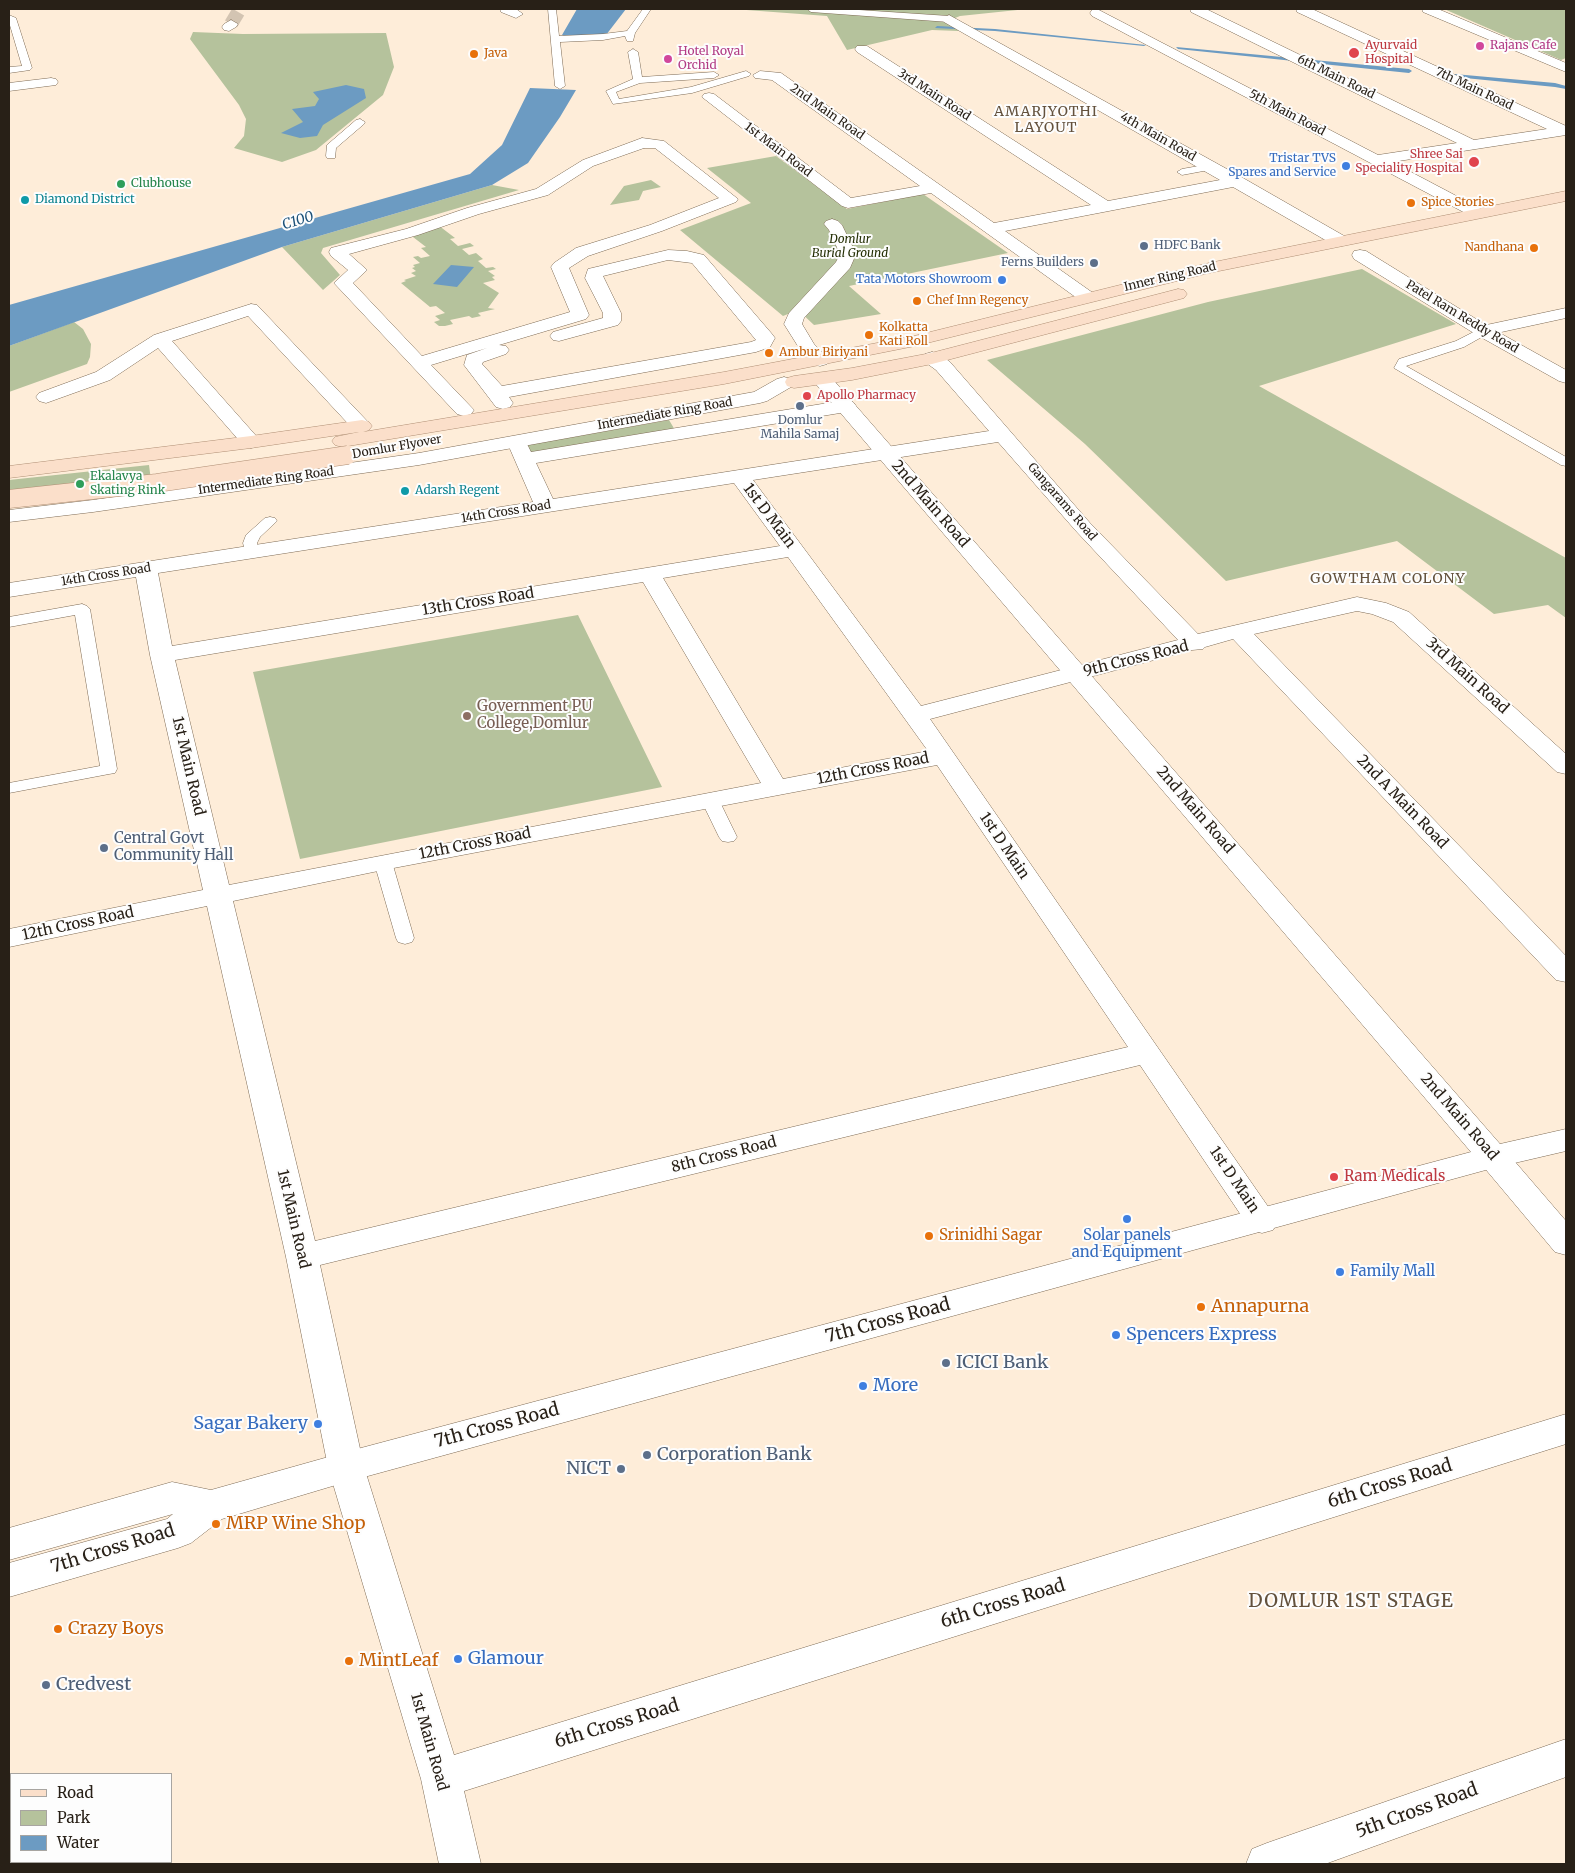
<!DOCTYPE html>
<html>
<head>
<meta charset="utf-8">
<style>
  body { margin:0 }
  #map { position:relative; width:1575px; height:1873px; overflow:hidden; background:#feedd9; font-family:Merriweather,serif }
  canvas { display:block }
  .frame { position:absolute; inset:0; border:10px solid #282017; pointer-events:none }
  .legend { position:absolute; left:10px; top:1773px; width:162px; height:90px; box-sizing:border-box; background:#fdfdfd; border:1px solid #a8a5a1; margin:0; padding:6px 9px; list-style:none; font-size:15px; color:#282017 }
  .legend li { display:flex; align-items:center; gap:10px; height:25px }
  .legend b { width:25px; border:1px solid #a8a5a1 }
</style>
</head>
<body>
<div id="map">
<canvas width="1575" height="1873"></canvas>
<div class="frame"></div>
<ul class="legend">
<li><b style="height:6px;background:#fbdfca"></b>Road</li>
<li><b style="height:14px;background:#b5c29c"></b>Park</li>
<li><b style="height:14px;background:#6c9bc2"></b>Water</li>
</ul>
</div>
<script>
const ctx = document.querySelector('canvas').getContext('2d');
ctx.lineJoin = 'round';
function fill(path, color) {
  ctx.fillStyle = color;
  ctx.fill(path, 'evenodd');
}
function shape(rows) {
  const path = new Path2D();
  for (const r of rows) {
    path.moveTo(r[0], r[1]);
    for (let i = 2; i < r.length; i += 2) path.lineTo(r[i], r[i + 1]);
  }
  return path;
}
function strokePath(path, color, width, dash) {
  ctx.strokeStyle = color;
  ctx.lineWidth = width;
  ctx.lineCap = dash ? 'butt' : 'round';
  ctx.setLineDash(dash || []);
  ctx.stroke(path);
}
function write(font, color, halo, rows, align = 'center') {
  ctx.font = font + ' Merriweather,serif';
  ctx.lineWidth = 4;
  ctx.setLineDash([]);
  ctx.textBaseline = 'middle';
  ctx.strokeStyle = halo;
  ctx.fillStyle = color;
  for (const [text, x, y, turn = 0] of rows) {
    ctx.save();
    ctx.translate(x, y);
    ctx.rotate((+turn || 0) * Math.PI / 180);
    ctx.textAlign = isNaN(turn) ? turn : align;
    if (halo) ctx.strokeText(text, 0, 0);
    ctx.fillText(text, 0, 0);
    ctx.restore();
  }
}
fill(shape([
  [733,9,1027,9,960,16,945,22,959,31,932,30,847,50,827,16],
  [1444,9,1566,9,1566,58,1561,60],
  [193,32,243,34,386,33,394,67,383,95,316,150,282,162,234,148,244,136,246,119,239,105,190,39],
  [776,156,847,209,923,194,1008,253,849,286,881,314,814,325,798,310,783,316,680,230,751,203,707,168],
  [651,180,661,187,643,191,639,200,610,205,624,186],
  [492,185,519,190,323,248,321,253,340,275,323,290,282,247],
  [438,225,455,238,450,239,458,246,470,243,474,246,462,249,469,255,476,253,483,259,478,261,486,268,493,267,496,269,488,271,495,276,492,277,495,280,483,283,499,293,488,308,495,309,478,313,481,316,472,318,469,316,450,320,453,324,445,326,439,326,434,322,440,320,435,316,445,313,436,306,430,307,401,283,406,281,404,280,416,276,411,273,416,271,412,268,415,267,413,265,420,263,413,257,418,256,421,258,430,256,421,248,426,247,413,237],
  [1362,269,1456,324,1259,386,1566,558,1566,618,1548,605,1494,614,1397,541,1226,581,1085,444,987,360,1208,302],
  [74,322,83,329,91,344,90,357,87,364,9,392,9,346],
  [669,420,675,430,531,455,528,445],
  [149,465,152,488,9,503,9,480],
  [578,615,662,787,300,859,253,672]
]), '#b5c29c');
fill(shape([
  [577,9,626,9,606,35,566,37,562,35],
  [346,85,364,89,366,98,323,125,317,136,300,138,281,133,303,122,292,109,315,106,319,99,313,92],
  [530,88,576,90,560,117,528,163,492,185,282,247,9,346,9,305,470,174,502,145],
  [451,265,474,267,457,287,433,284]
]), '#6c9bc2');
fill(shape([
  [937,26,995,29,1146,45,1144,46,995,31,935,28,937,26],
  [1176,47,1409,69,1412,71,1409,73,1178,49,1176,47],
  [1443,73,1555,83,1566,86,1566,89,1555,87,1445,76,1443,73]
]), '#6c9bc2');
strokePath(shape([
  [231,24,240,9]
]), '#d3c4b2', 14, [14, 8]);
const service = shape([
  [548,9,556,9,559,36,603,34,627,31,643,9,651,9,635,33,633,41,627,41,625,36,603,40,560,42,565,86,560,89,555,86,548,9],
  [807,9,844,9,949,16,953,19,949,22,811,12,807,9],
  [9,15,16,18,32,68,30,70,9,73,9,67,22,66,9,22,9,15],
  [633,49,638,52,642,77,714,72,719,75,714,78,640,83,616,92,619,99,691,87,746,71,751,74,749,76,692,93,613,104,606,91,633,79,628,52,633,49],
  [360,119,365,122,364,124,336,148,335,158,327,158,326,156,327,145,356,120,360,119],
  [1210,164,1214,165,1215,167,1214,169,1182,175,1177,172,1182,169,1210,164],
  [1483,327,1489,331,1487,334,1464,347,1406,366,1566,457,1566,466,1561,465,1394,368,1399,359,1456,341,1483,327],
  [270,517,275,518,277,521,260,537,257,543,258,552,256,555,251,556,246,555,243,543,246,535,265,518,270,517],
  [82,604,87,606,90,609,117,769,115,773,109,774,9,793,9,783,100,766,75,615,9,627,9,617,82,604],
  [710,795,716,796,719,800,737,837,734,841,728,842,722,841,719,837,701,800,704,796,710,795],
  [383,856,389,858,392,862,414,938,412,942,405,944,398,942,396,938,374,862,377,858,383,856]
]);
const minor = shape([
  [500,9,516,9,523,14,516,18,501,12,500,9],
  [1097,9,1378,155,1457,143,1191,12,1190,9,1206,9,1474,140,1547,129,1297,12,1296,9,1312,9,1566,126,1566,135,1392,162,1483,210,1485,213,1483,216,1477,218,1471,216,1092,16,1090,13,1092,10,1097,9],
  [1422,9,1438,9,1566,63,1566,72,1423,12,1422,9],
  [949,15,1243,178,1346,237,1348,241,1346,245,1340,246,1334,245,1233,187,1005,231,1093,293,1096,297,1093,301,1087,302,1081,301,931,193,848,208,842,206,702,97,704,94,709,93,714,94,851,198,920,186,772,80,755,78,753,75,760,71,781,73,994,223,1091,205,857,52,855,49,857,46,867,46,1108,201,1220,180,944,22,942,19,949,15],
  [231,20,238,24,236,27,229,31,224,30,222,27,224,24,231,20],
  [51,78,56,79,58,82,56,85,9,91,9,83,51,78],
  [642,138,664,141,738,199,736,202,662,231,588,256,569,268,589,315,586,319,499,345,506,346,509,350,506,354,483,362,482,364,502,386,751,342,756,340,692,263,668,260,603,276,621,313,621,321,618,325,559,341,553,340,550,336,553,332,603,318,603,313,585,278,588,269,668,250,687,251,704,255,772,334,775,338,770,347,756,352,509,397,513,403,510,407,503,409,496,407,464,365,467,355,487,348,431,365,474,410,471,414,464,416,457,414,334,283,348,270,331,256,329,252,331,248,406,229,467,208,536,189,583,160,642,138],
  [644,148,655,148,719,198,650,225,576,248,554,263,551,267,570,312,422,356,353,283,367,270,349,254,418,235,479,214,548,195,593,166,644,148],
  [832,219,838,221,842,225,856,254,850,268,804,318,802,324,814,344,829,360,827,364,820,366,813,364,801,351,784,324,789,313,836,262,840,254,829,230,824,224,826,221,832,219],
  [251,304,257,305,368,422,371,426,368,430,361,432,354,430,248,316,172,341,258,438,261,442,258,446,251,448,244,446,158,348,110,380,46,403,39,401,36,397,39,393,96,372,154,335,251,304],
  [1566,308,1566,318,1483,336,1477,335,1474,331,1477,327,1566,308],
  [932,352,939,354,950,362,1090,523,1198,634,1357,597,1386,603,1409,612,1566,754,1566,774,1557,772,1393,622,1372,614,1357,611,1254,634,1566,956,1566,982,1556,980,1233,639,1205,647,1203,649,1192,650,930,719,1278,1221,1273,1230,1262,1233,1251,1230,1140,1065,320,1265,364,1467,454,1755,1566,1414,1566,1444,464,1791,481,1864,439,1864,421,1779,328,1467,286,1257,207,906,9,947,9,929,203,890,150,655,136,577,9,597,9,583,533,502,507,442,510,438,517,436,524,438,531,452,846,400,853,402,856,406,853,410,846,412,536,463,553,499,989,431,936,370,925,362,923,358,925,354,932,352],
  [998,442,1076,531,1178,640,921,706,753,480,998,442],
  [734,483,780,546,172,646,158,573,734,483],
  [788,557,905,719,928,751,783,779,663,578,788,557],
  [643,582,761,783,229,885,175,660,643,582],
  [937,765,1128,1047,315,1241,233,901,383,870,937,765],
  [1493,1146,1504,1149,1566,1221,1566,1255,1555,1252,1482,1165,1478,1157,1482,1149,1493,1146],
  [1566,1739,1566,1777,1325,1864,1246,1864,1252,1849,1267,1843,1566,1739]
]);
const tertiary = shape([
  [1360,250,1366,251,1489,327,1566,370,1566,383,1559,381,1477,335,1354,259,1352,255,1354,251,1360,250],
  [822,373,829,375,1500,1144,1566,1129,1566,1151,1493,1168,346,1482,222,1519,191,1543,178,1548,9,1597,9,1563,167,1519,173,1514,9,1560,9,1528,172,1482,211,1490,346,1452,1471,1152,815,383,813,379,815,375,822,373],
  [784,377,791,379,793,383,791,387,767,401,760,403,419,465,93,512,9,522,9,510,93,500,419,453,754,392,777,379,784,377]
]);
const primary = shape([
  [1566,191,1566,201,1209,273,915,346,724,384,342,447,335,445,332,441,335,437,359,432,251,448,9,478,9,466,251,436,362,420,369,422,372,426,369,430,363,432,724,372,914,336,1209,263,1566,191],
  [1178,289,1184,290,1187,294,1184,298,932,364,852,380,794,388,787,386,785,382,787,378,794,376,852,368,931,353,1178,289]
]);
strokePath(service, '#7e6b55', 1);
strokePath(minor, '#7e6b55', 1);
strokePath(tertiary, '#7e6b55', 1);
strokePath(primary, '#af8e74', 1);
fill(service, '#fff');
fill(minor, '#fff');
fill(tertiary, '#fff');
fill(primary, '#fbdfca');
const primaryBridge = shape([
  [9,499,157,483,348,455]
]);
strokePath(primaryBridge, '#af8e74', 19, []);
strokePath(primaryBridge, '#fbdfca', 18);
for (const [x, y, r, color] of [
  [1480,46,5,"#d1479c"],
  [1354,53,6,"#e0444e"],
  [474,54,5,"#e8710a"],
  [668,59,5,"#d1479c"],
  [1474,162,6,"#e0444e"],
  [1346,166,5,"#3f7fe0"],
  [121,184,5,"#2e9e5b"],
  [25,200,5,"#0f9aa8"],
  [1411,203,5,"#e8710a"],
  [1144,246,5,"#5c6f8a"],
  [1534,248,5,"#e8710a"],
  [1094,263,5,"#5c6f8a"],
  [1002,280,5,"#3f7fe0"],
  [917,301,5,"#e8710a"],
  [869,335,5,"#e8710a"],
  [769,353,5,"#e8710a"],
  [807,396,5,"#e0444e"],
  [800,406,5,"#5c6f8a"],
  [80,484,5,"#2e9e5b"],
  [405,491,5,"#0f9aa8"],
  [467,716,5,"#8d6e63"],
  [104,848,5,"#5c6f8a"],
  [1334,1177,5,"#e0444e"],
  [1127,1219,5,"#3f7fe0"],
  [929,1236,5,"#e8710a"],
  [1340,1272,5,"#3f7fe0"],
  [1201,1307,5,"#e8710a"],
  [1116,1335,5,"#3f7fe0"],
  [946,1363,5,"#5c6f8a"],
  [863,1386,5,"#3f7fe0"],
  [318,1424,5,"#3f7fe0"],
  [647,1455,5,"#5c6f8a"],
  [621,1469,5,"#5c6f8a"],
  [216,1524,5,"#e8710a"],
  [58,1629,5,"#e8710a"],
  [458,1659,5,"#3f7fe0"],
  [349,1661,5,"#e8710a"],
  [46,1685,5,"#5c6f8a"]
]) {
  const dot = new Path2D();
  dot.arc(x, y, r, 0, 2 * Math.PI);
  ctx.fillStyle = color;
  ctx.fill(dot);
  strokePath(dot, '#fdfdfd', 2);
}
write('12px', '#be3a42', '#fdfdfd', [
  ["Ayurvaid",1365,46],
  ["Hospital",1365,60],
  ["Shree Sai",1463,155,"right"],
  ["Speciality Hospital",1463,169,"right"],
  ["Apollo Pharmacy",817,396]
], 'left');
write('12px', '#b23c85', '#fdfdfd', [
  ["Rajans Cafe",1490,46],
  ["Hotel Royal",678,52],
  ["Orchid",678,66]
], 'left');
write('12px', '#c56008', '#fdfdfd', [
  ["Java",484,54],
  ["Spice Stories",1421,203],
  ["Nandhana",1524,248,"right"],
  ["Chef Inn Regency",927,301],
  ["Kolkatta",879,328],
  ["Kati Roll",879,342],
  ["Ambur Biriyani",779,353]
], 'left');
write('12px', '#282017', '#fdfdfd', [
  ["6th Main Road",1336,77,26],
  ["7th Main Road",1474,89,25],
  ["3rd Main Road",934,95,33],
  ["2nd Main Road",827,112,35],
  ["5th Main Road",1287,113,28],
  ["4th Main Road",1158,137,30],
  ["1st Main Road",778,150,37],
  ["Inner Ring Road",1170,277,-13],
  ["Patel Ram Reddy Road",1462,317,31],
  ["Intermediate Ring Road",665,414,-10],
  ["Domlur Flyover",397,447,-10],
  ["Intermediate Ring Road",266,481,-8],
  ["Gangarams Road",1062,502,49],
  ["14th Cross Road",506,512,-9],
  ["14th Cross Road",106,575,-9]
]);
write('12px', '#366cbe', '#fdfdfd', [
  ["Tristar TVS",1336,159],
  ["Spares and Service",1336,173],
  ["Tata Motors Showroom",992,280]
], 'right');
write('12px', '#27864d', '#fdfdfd', [
  ["Clubhouse",131,184],
  ["Ekalavya",90,477],
  ["Skating Rink",90,491]
], 'left');
write('12px', '#0d838f', '#fdfdfd', [
  ["Diamond District",35,200],
  ["Adarsh Regent",415,491]
], 'left');
write('italic 12px', '#232e03', '#fdfdfd', [
  ["Domlur",850,240],
  ["Burial Ground",850,254]
]);
write('12px', '#4e5e75', '#fdfdfd', [
  ["HDFC Bank",1154,246],
  ["Ferns Builders",1084,263,"right"],
  ["Domlur",800,421,"center"],
  ["Mahila Samaj",800,435,"center"]
], 'left');
ctx.letterSpacing = '1px';
write('14px', '#63513c', '#fdfdfd', [
  ["AMARJYOTHI",1046,112],
  ["LAYOUT",1046,128],
  ["GOWTHAM COLONY",1388,579]
]);
ctx.letterSpacing = '0px';
write('italic 14px', '#1c5178', '#fdfdfd', [
  ["C100",298,221,-17]
]);
write('15px', '#282017', '#fdfdfd', [
  ["2nd Main Road",930,504,49],
  ["1st D Main",769,516,53],
  ["13th Cross Road",478,602,-9],
  ["9th Cross Road",1136,659,-14],
  ["3rd Main Road",1467,676,42],
  ["1st Main Road",188,766,77],
  ["12th Cross Road",873,769,-11],
  ["2nd A Main Road",1402,802,46],
  ["2nd Main Road",1195,810,49],
  ["12th Cross Road",475,844,-11],
  ["1st D Main",1004,846,56],
  ["12th Cross Road",78,924,-12],
  ["2nd Main Road",1459,1117,49],
  ["8th Cross Road",724,1155,-14],
  ["1st D Main",1234,1180,56],
  ["1st Main Road",293,1219,77],
  ["1st Main Road",429,1742,74]
]);
write('15px', '#785e54', '#fdfdfd', [
  ["Government PU",477,707],
  ["College,Domlur",477,724]
], 'left');
write('15px', '#4e5e75', '#fdfdfd', [
  ["Central Govt",114,839],
  ["Community Hall",114,856]
], 'left');
write('15px', '#be3a42', '#fdfdfd', [
  ["Ram Medicals",1344,1177]
], 'left');
write('15px', '#c56008', '#fdfdfd', [
  ["Srinidhi Sagar",939,1236]
], 'left');
write('15px', '#366cbe', '#fdfdfd', [
  ["Solar panels",1127,1236],
  ["and Equipment",1127,1253],
  ["Family Mall",1350,1272,"left"]
]);
write('18px', '#c56008', '#fdfdfd', [
  ["Annapurna",1211,1307],
  ["MRP Wine Shop",226,1524],
  ["Crazy Boys",68,1629],
  ["MintLeaf",359,1661]
], 'left');
write('18px', '#282017', '#fdfdfd', [
  ["7th Cross Road",888,1321,-15],
  ["7th Cross Road",497,1426,-15],
  ["6th Cross Road",1390,1484,-17],
  ["7th Cross Road",113,1549,-17],
  ["6th Cross Road",1003,1604,-17],
  ["6th Cross Road",617,1724,-17],
  ["5th Cross Road",1417,1811,-20]
]);
write('18px', '#366cbe', '#fdfdfd', [
  ["Spencers Express",1126,1335],
  ["More",873,1386],
  ["Sagar Bakery",308,1424,"right"],
  ["Glamour",468,1659]
], 'left');
write('18px', '#4e5e75', '#fdfdfd', [
  ["ICICI Bank",956,1363],
  ["Corporation Bank",657,1455],
  ["NICT",611,1469,"right"],
  ["Credvest",56,1685]
], 'left');
ctx.letterSpacing = '1px';
write('19px', '#63513c', '#fdfdfd', [
  ["DOMLUR 1ST STAGE",1351,1602]
]);
ctx.letterSpacing = '0px';
</script>
</body>
</html>
